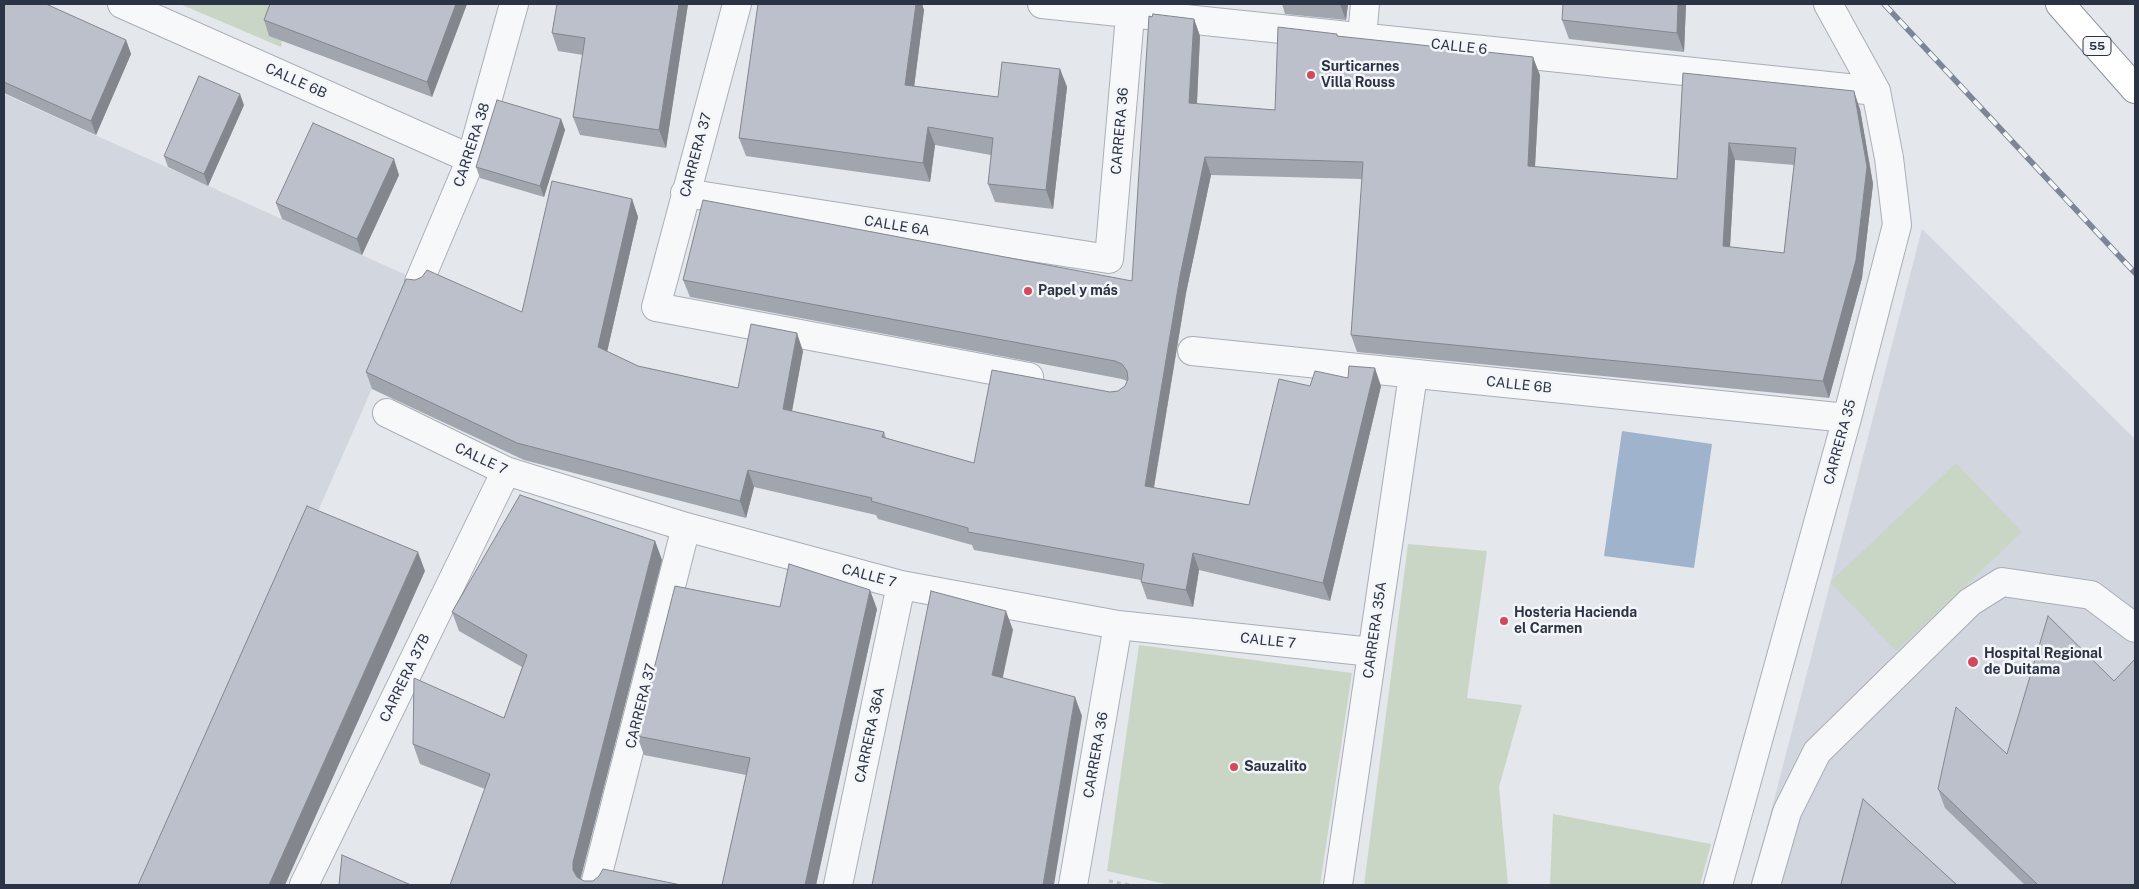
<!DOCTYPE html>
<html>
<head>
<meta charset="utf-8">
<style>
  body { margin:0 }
  #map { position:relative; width:2139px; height:889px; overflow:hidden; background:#e4e7ec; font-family:"Public Sans",sans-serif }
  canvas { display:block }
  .frame { position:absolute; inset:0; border:5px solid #2b3445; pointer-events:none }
</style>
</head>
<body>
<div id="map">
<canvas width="2139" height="889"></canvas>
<div class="frame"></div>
</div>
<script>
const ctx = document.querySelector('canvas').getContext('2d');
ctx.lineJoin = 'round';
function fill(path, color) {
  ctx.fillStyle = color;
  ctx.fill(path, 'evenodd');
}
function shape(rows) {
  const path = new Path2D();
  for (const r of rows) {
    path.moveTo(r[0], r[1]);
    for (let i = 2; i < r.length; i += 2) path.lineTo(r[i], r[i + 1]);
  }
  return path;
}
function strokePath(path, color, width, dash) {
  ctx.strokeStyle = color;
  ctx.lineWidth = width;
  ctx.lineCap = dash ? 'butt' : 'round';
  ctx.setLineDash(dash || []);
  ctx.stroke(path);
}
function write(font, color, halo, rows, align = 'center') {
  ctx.font = font + ' "Public Sans",sans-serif';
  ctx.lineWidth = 5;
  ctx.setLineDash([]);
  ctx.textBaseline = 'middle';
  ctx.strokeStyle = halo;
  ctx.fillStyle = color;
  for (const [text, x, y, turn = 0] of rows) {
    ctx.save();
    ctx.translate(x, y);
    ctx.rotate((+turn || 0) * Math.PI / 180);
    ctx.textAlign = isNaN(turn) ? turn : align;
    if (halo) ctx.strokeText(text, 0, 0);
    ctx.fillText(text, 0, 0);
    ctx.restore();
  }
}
fill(shape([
  [4,94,404,274,419,282,153,885,4,885],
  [1922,229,2135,439,2135,885,1752,885]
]), '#d2d6de');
fill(shape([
  [180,4,288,4,281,47],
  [1956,463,2022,532,1896,651,1830,582],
  [1408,544,1487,551,1467,698,1522,705,1499,787,1508,885,1364,885],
  [1139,645,1352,673,1320,885,1170,885,1107,871],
  [1553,814,1711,844,1700,885,1550,885]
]), '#c9d6c5');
fill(shape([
  [1622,431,1712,444,1694,568,1604,556]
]), '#9fb4cc');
const minor = shape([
  [122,4,471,159],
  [737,4,656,307,1029,377],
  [1042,4,1876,91],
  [1362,36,1365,4],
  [685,193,1109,259,1131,4],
  [419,282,471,159,514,4],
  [1192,351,1847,418],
  [387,413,506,471,686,527,901,585,1118,625,1372,652],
  [304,885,506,471],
  [595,885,686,527],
  [838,885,901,585],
  [1073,885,1118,625],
  [1338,885,1413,375],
  [1718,885,1847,418,1897,225,1889,158,1876,91,1828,4],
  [1766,885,1787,812,1817,752,1970,602,2002,582,2091,595,2135,628]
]);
const highway = shape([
  [2060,4,2135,89]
]);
strokePath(minor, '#a9aeb7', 30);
strokePath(highway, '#8b94a3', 30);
strokePath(shape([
  [1109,881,1130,885]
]), '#c2c5cb', 3, [4, 4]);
strokePath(minor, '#f7f8fa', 28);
strokePath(highway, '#fff', 28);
const rail = shape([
  [1884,4,2135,273]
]);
strokePath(rail, '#7d8696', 5.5);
strokePath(rail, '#f4f6f9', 4, [11]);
fill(shape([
  [4,4,126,40,131,54,96,135,4,93],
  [270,4,467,4,432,97,269,36,264,20],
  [688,4,666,148,580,135,573,117,583,55,558,51,552,33],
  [758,4,922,4,924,10,914,86,998,97,1060,69,1067,87,1053,209,995,202,988,184,991,155,935,145,930,182,746,156,739,138],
  [1282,4,1348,4,1346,20,1285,14],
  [1686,4,1684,52,1569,39,1562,20],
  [1194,19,1200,36,1197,104,1275,110,1338,36,1540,75,1535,167,1677,179,1683,73,1860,109,1873,184,1862,278,1829,398,1357,352,1351,335,1362,179,1211,175,1186,293,1154,488,1249,505,1310,386,1381,386,1330,601,1199,570,1193,607,1147,599,1141,582,1141,580,974,550,972,545,878,519,876,515,754,487,746,518,524,460,372,389,366,372,522,312,632,199,638,217,607,352,638,366,738,388,803,351,792,411,884,432,886,438,974,463,1110,392,1118,391,1125,386,1127,381,1122,379,690,297,683,280,1132,281],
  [1735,160,1794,165,1784,253,1730,247],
  [244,105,208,186,168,167,164,156],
  [561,119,565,130,544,197,480,178,476,167],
  [399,175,362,255,282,219,276,203],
  [655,541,662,560,580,879,584,881,681,885,450,885,485,789,420,764,413,744,504,718,522,667,459,631,452,612],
  [780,607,877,609,816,885,722,885,746,775,644,755,637,736],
  [2114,681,2135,885,2025,885,1945,808,1938,789,2007,754]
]), '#a1a5ae');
fill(shape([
  [456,4,467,4,432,97,427,82],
  [679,4,688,4,666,148,659,130],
  [916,4,922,4,924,10,912,103,905,85],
  [1340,4,1348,4,1346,20],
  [1678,4,1686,4,1684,52,1677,33],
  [1194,19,1200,36,1196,121,1189,103],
  [126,40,131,54,96,135,91,121],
  [1533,57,1540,75,1534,184,1528,166],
  [1060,69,1067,87,1053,209,1046,190],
  [1854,91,1860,109,1873,184,1862,278,1829,398,1823,381],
  [240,94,244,105,208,186,204,174],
  [561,119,565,130,544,197,540,186],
  [928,127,935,145,930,182,923,163],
  [1729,143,1735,160,1729,264,1723,246],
  [1205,157,1211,175,1186,293,1151,504,1145,486,1180,276],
  [394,159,399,175,362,255,357,239],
  [632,199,638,217,604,365,598,347],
  [797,333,803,351,789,427,783,409],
  [1375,368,1381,386,1330,601,1323,583],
  [748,470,754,487,746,518,740,501],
  [655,541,662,560,580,881,573,870,573,862],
  [418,552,425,571,285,885,269,885],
  [1193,553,1199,570,1193,607,1186,590],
  [870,590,877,609,816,885,805,885],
  [1006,611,1013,630,999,695,992,675],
  [1075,697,1082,716,1054,885,1043,885]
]), '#83868d');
const building = shape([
  [4,4,46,4,126,40,91,121,4,82,4,4],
  [270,4,456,4,427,82,264,20,270,4],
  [557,4,679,4,659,130,573,117,585,38,552,33,557,4],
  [758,4,916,4,905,85,998,97,1002,62,1060,69,1046,190,988,184,993,138,928,127,923,163,739,138,758,4],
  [1563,4,1678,4,1677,33,1562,20,1563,4],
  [1153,14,1194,19,1189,103,1275,110,1278,27,1337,34,1337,36,1533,57,1528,166,1677,179,1683,73,1854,91,1867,167,1856,260,1823,381,1351,335,1363,162,1205,157,1180,276,1145,486,1249,505,1279,379,1310,386,1315,371,1348,378,1349,366,1375,368,1323,583,1193,553,1186,590,1141,582,1144,564,968,532,968,528,871,501,872,498,748,470,740,501,517,443,366,372,406,279,415,280,422,277,427,270,522,312,552,181,632,199,598,347,638,366,738,388,751,324,797,333,783,409,884,432,882,437,974,463,992,370,1110,392,1118,391,1125,386,1128,379,1127,371,1122,364,1115,361,683,280,703,200,1132,281,1149,16,1152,17,1153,14],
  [1729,143,1796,148,1784,253,1723,246,1729,143],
  [199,76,240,94,204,174,164,156,199,76],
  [497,100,561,119,540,186,476,167,497,100],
  [313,123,394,159,357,239,276,203,313,123],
  [520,495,655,541,573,862,573,870,577,877,584,881,593,881,599,876,603,869,681,885,450,885,490,774,413,744,414,678,504,718,527,655,452,612,520,495],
  [307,506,418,552,269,885,138,885,307,506],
  [789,564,870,590,805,885,722,885,750,758,637,736,675,586,780,607,789,564],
  [931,591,1006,611,992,675,1075,697,1043,885,872,885,931,591],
  [2048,616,2114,681,2135,659,2135,885,2038,885,1938,789,1956,707,2007,754,2048,616],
  [1863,799,1957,885,1843,885,1841,884,1863,799],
  [342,855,411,885,339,885,342,855]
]);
fill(building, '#bbc0ca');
strokePath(building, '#83868d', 1);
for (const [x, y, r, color] of [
  [1311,75,5,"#d1495b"],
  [1028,291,5,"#d1495b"],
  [1504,621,5,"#d1495b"],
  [1973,662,6,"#d1495b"],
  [1234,767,5,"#d1495b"]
]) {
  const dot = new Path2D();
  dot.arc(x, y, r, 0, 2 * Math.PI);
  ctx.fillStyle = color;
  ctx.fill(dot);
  strokePath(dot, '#f4f6f9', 2);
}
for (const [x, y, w] of [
  [2097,46,28]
]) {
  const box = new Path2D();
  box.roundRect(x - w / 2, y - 9.5, w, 19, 4);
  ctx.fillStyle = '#f4f6f9';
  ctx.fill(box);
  strokePath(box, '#2b3445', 1);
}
write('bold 12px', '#2b3445', null, [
  ["55",2097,46]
]);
write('14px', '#2b3445', '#f4f6f9', [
  ["CALLE 6",1459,47,6],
  ["CALLE 6B",296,81,24],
  ["CARRERA 36",1120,131,-85],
  ["CARRERA 38",472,145,-72],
  ["CARRERA 37",696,155,-75],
  ["CALLE 6A",897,226,9],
  ["CALLE 6B",1519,385,6],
  ["CARRERA 35",1840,442,-75],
  ["CALLE 7",481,459,25],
  ["CALLE 7",869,576,15],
  ["CARRERA 35A",1375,630,-82],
  ["CALLE 7",1268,641,6],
  ["CARRERA 37B",405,678,-64],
  ["CARRERA 37",641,706,-76],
  ["CARRERA 36A",870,735,-78],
  ["CARRERA 36",1096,755,-80]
]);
write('bold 14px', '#2b3445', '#f4f6f9', [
  ["Surticarnes",1321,67],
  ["Villa Rouss",1321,83],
  ["Papel y más",1038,291],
  ["Hosteria Hacienda",1514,613],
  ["el Carmen",1514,629],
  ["Hospital Regional",1984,654],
  ["de Duitama",1984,670],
  ["Sauzalito",1244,767]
], 'left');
</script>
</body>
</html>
